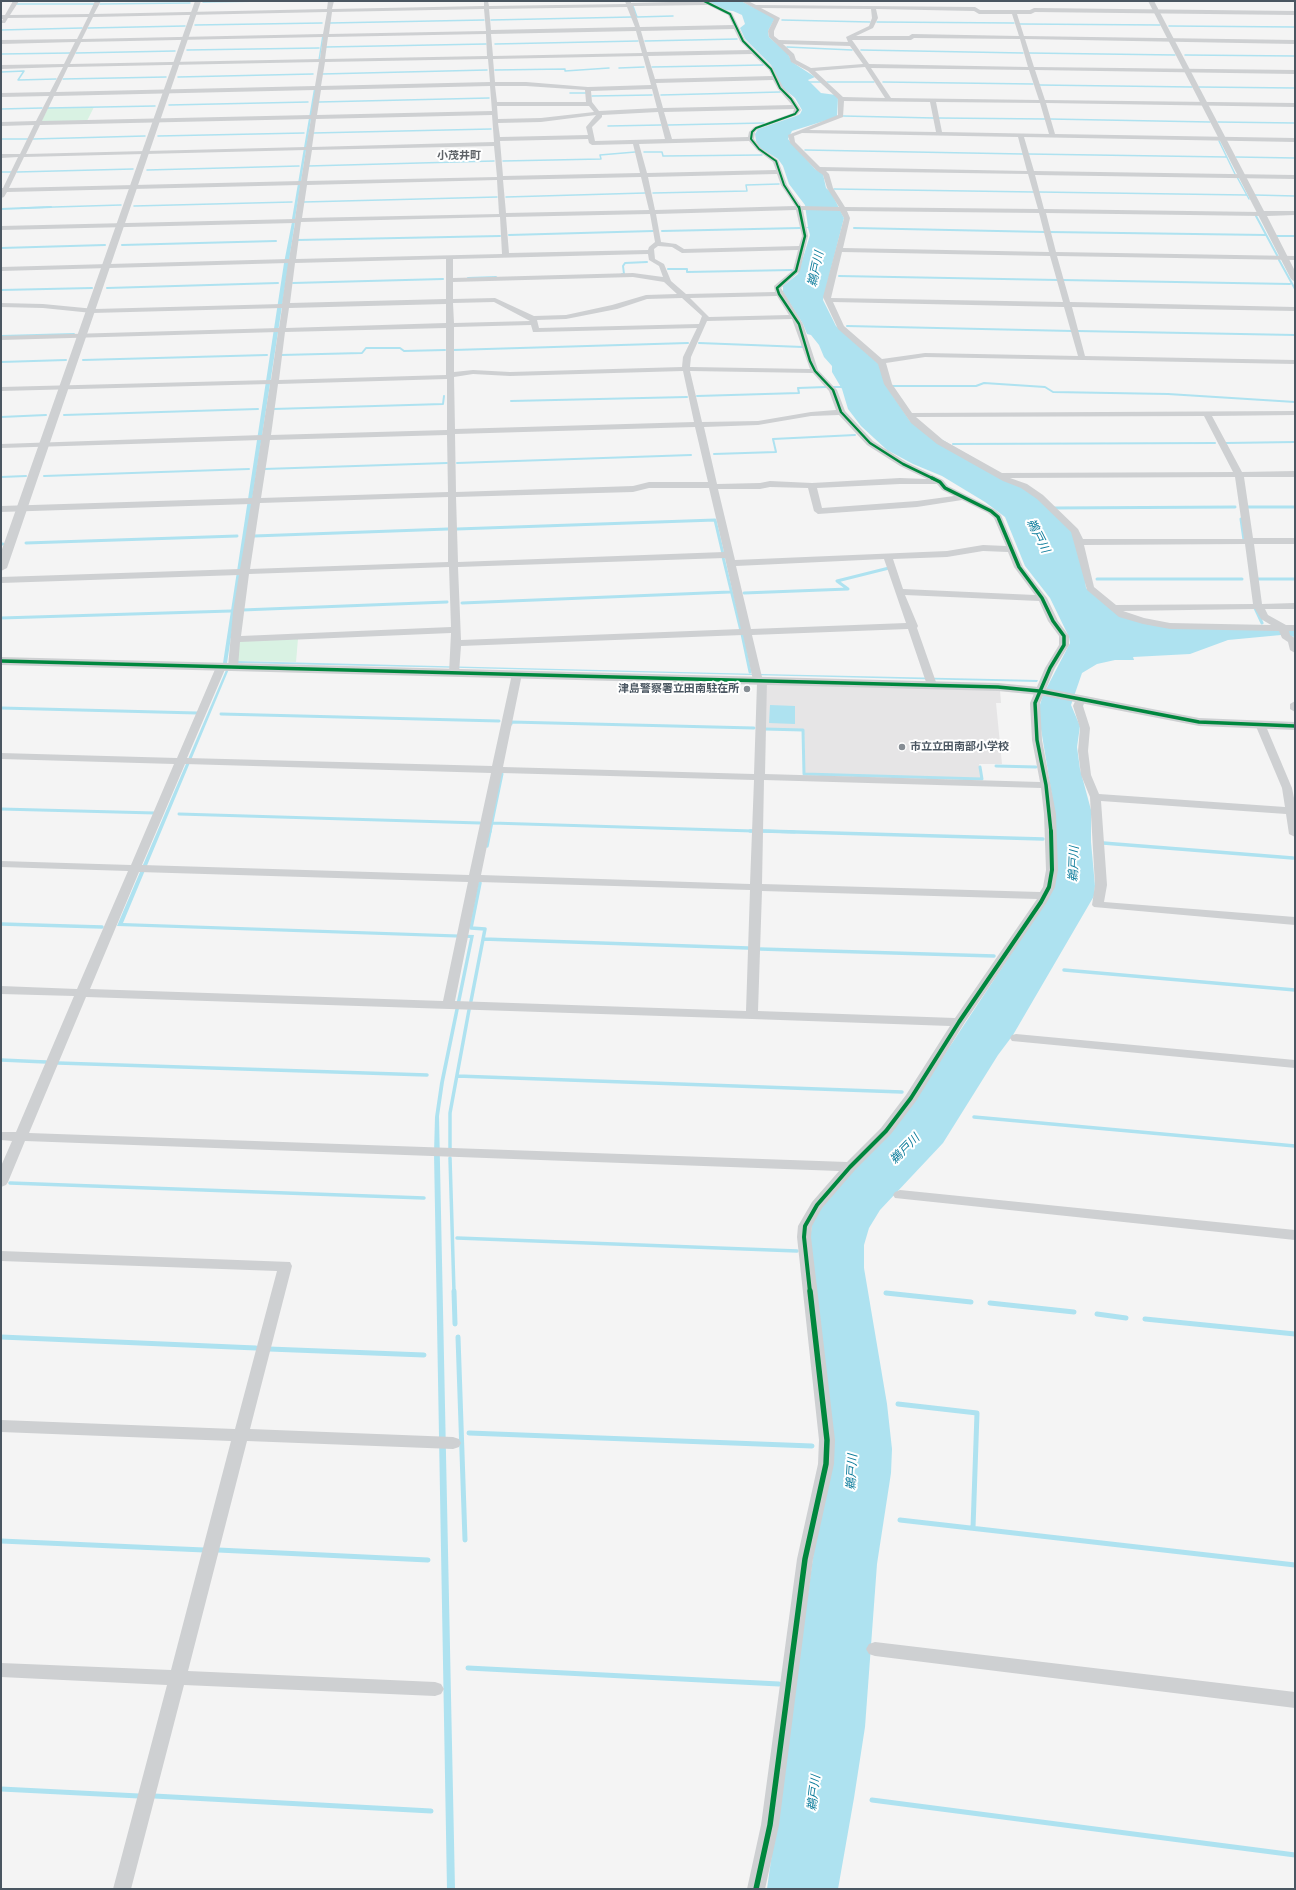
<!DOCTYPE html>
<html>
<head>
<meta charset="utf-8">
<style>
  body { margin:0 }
  #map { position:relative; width:1296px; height:1890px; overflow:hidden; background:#f4f4f4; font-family:Inter,sans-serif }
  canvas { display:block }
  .frame { position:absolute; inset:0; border:2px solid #4a5661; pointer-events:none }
</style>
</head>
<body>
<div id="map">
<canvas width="1296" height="1890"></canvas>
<div class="frame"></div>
</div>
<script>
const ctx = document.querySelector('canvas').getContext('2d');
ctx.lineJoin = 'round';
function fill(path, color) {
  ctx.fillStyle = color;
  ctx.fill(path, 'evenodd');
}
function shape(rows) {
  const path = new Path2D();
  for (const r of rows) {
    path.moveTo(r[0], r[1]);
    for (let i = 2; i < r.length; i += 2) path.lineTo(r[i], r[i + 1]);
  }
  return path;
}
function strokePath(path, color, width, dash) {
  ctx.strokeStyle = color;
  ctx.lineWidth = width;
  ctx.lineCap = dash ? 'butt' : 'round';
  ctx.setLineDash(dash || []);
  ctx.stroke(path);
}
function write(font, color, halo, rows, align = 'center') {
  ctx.font = font + ' Inter,"Noto Sans JP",sans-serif';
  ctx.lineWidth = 4;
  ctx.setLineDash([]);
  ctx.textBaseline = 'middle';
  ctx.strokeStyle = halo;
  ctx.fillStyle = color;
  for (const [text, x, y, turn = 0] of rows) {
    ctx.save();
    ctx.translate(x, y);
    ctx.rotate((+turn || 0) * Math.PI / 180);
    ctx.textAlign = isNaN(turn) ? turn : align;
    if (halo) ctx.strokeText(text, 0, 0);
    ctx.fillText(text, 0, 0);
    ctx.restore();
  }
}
fill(shape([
  [770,683,1000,690,1001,703,996,703,1002,764,979,764,982,779,805,774,804,730,763,728,765,685]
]), '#e6e5e6');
fill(shape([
  [94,107,87,121,41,122,48,108],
  [298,639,296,662,236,661,238,641]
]), '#d9f2e3');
fill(shape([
  [707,1,741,1,775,18,768,31,769,37,788,54,792,62,815,77,808,80,821,93,836,95,838,98,837,117,792,131,788,139,815,169,823,174,826,188,831,192,844,218,823,300,836,326,879,364,887,387,910,421,1029,490,1073,531,1084,570,1086,588,1106,605,1146,624,1295,630,1295,637,1281,635,1228,640,1190,654,1133,657,1134,660,1115,660,1097,664,1082,673,1071,705,1080,726,1077,747,1080,769,1091,810,1091,842,1095,886,1094,896,1013,1035,998,1055,943,1143,880,1210,869,1228,864,1245,864,1268,887,1404,892,1449,891,1473,877,1564,865,1727,854,1798,838,1889,767,1889,820,1507,831,1465,810,1239,812,1225,814,1216,915,1099,1046,901,1055,814,1038,711,1043,695,1070,643,1069,637,1050,598,1025,566,1005,517,985,502,942,476,913,464,887,450,861,426,848,409,842,389,832,372,832,366,824,357,819,345,811,335,807,334,803,324,783,292,783,286,798,274,810,235,808,228,805,228,808,227,805,205,789,184,783,166,778,159,760,148,756,141,755,134,758,129,796,116,800,114,802,110,795,98,783,88,771,65,745,39,740,28,745,24,742,15,733,11,724,10],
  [314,88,316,88,295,219,292,219],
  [292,222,295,222,227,663,223,663,284,263],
  [236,661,761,674,1038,680,1037,682,464,668,238,663],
  [229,669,123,923,474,935,444,1082,439,1116,455,1889,447,1889,434,1153,435,1117,440,1083,470,938,117,926,226,670],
  [770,705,795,706,795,724,769,723]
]), '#aee2f0');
strokePath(shape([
  [1022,1,1067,1],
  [203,2,267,1],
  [16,4,94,4],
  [100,4,190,3],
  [633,6,637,17,673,16],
  [491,20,632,17],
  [782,20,870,22],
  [877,22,1014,23],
  [330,23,484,20],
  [1020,24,1160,25],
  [195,25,322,23],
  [1169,26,1295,27],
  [88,28,185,26],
  [1,30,82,28],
  [645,41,737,39],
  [495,44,638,41],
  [325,47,486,44],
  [787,47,852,50],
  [187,50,319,48],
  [861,50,1023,53],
  [76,53,175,51],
  [1029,53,1175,55],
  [1,54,70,53],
  [1185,55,1295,56],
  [319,60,323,35],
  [652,67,763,65],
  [619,68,644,67],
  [495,70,565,69,565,71,609,68],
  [1,72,24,71,18,80,56,79],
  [322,74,487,70],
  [178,77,313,74],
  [63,79,166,77],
  [807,82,822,82],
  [827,82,874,82],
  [883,82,1033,84],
  [1039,85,1192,87],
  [1199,87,1295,88],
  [570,93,586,93],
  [661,95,780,92],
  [592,96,652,95],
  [319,102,489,98],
  [169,105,308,102],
  [48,108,155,106],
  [1,109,42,108],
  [843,116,934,118],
  [938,118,1046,119],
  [1050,119,1210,122],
  [1218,122,1295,123],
  [668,125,764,123],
  [608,126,661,125],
  [313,133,491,129],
  [158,136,304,133],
  [1,139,28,139],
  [33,139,145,136],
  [1219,141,1235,174],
  [805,150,1023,154],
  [644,152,662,152,663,156,762,155],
  [1028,154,1227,157],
  [1236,157,1295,158],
  [503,161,601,159,600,155,635,152],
  [308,166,494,161],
  [147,170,299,166],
  [1,172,11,172],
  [17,172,133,169],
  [1237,177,1249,199],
  [834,189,1034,192],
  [1039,192,1246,195],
  [653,193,747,191,746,185,779,184],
  [1255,195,1295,196],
  [506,197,645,193],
  [304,202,497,197],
  [134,206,292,202],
  [21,208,121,205]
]), '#aee2f0', 1.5);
strokePath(shape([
  [1,209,51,207],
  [1256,216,1278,257],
  [854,228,1045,232],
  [662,231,800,228],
  [1050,232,1266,235],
  [509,235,653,231],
  [1277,236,1295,236],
  [297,240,500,236],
  [122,245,276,241],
  [1,248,105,245],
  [1279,260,1295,289],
  [668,269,687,269,687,272,792,270],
  [622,274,624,274,623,266,625,263,647,262],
  [839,276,1058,280],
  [468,278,496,277],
  [1062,280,1290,284],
  [293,283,443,279],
  [107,288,278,283],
  [1,290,92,288],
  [847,326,1072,331],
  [1077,331,1295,335],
  [1,336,74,334],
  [699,343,803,347,802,344],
  [453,350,688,343],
  [281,355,362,353,366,348,400,348,404,351,445,350],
  [83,360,267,355],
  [1,362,66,360],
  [893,386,976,386,984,383,1045,387,1053,392,1168,394,1295,402],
  [833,387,844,387],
  [697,396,799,393,798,388,826,387],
  [511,401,687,397],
  [273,409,443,404,444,396],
  [64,415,258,409],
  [1,417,46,415],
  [1226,443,1295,442],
  [953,444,1215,443],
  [714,454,776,452,773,439,855,435],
  [457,463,691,455],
  [264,469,447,463],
  [44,476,249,469],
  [1,477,26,476]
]), '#aee2f0', 2);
strokePath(shape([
  [1248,507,1295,507],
  [1054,508,1235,507],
  [1241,519,1244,540],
  [457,529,715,520,723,554],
  [254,536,448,529],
  [26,543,237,536],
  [1,544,3,544],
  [723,557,741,631],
  [1097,579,1242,579],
  [1257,579,1295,579],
  [744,593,848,589,837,581,889,568],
  [462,603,730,592],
  [1255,608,1262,623],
  [242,610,447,602],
  [1,618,231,611],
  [742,634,750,672],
  [1,708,197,713],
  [221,714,499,721],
  [511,724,511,722,754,728],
  [764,729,803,730,804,774,982,779,980,767],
  [996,766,1036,767],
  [1,809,155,813],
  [179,814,480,823],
  [492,823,753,831],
  [763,831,795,832],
  [490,832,502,774]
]), '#aee2f0', 3);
strokePath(shape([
  [750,831,753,831],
  [763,831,1043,839],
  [1103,843,1293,858],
  [487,846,490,831],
  [1,924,102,927],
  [483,939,748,948],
  [760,949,994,956],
  [1064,970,1295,990],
  [471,1001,485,929,471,928,480,883],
  [1,1060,46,1062],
  [58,1063,427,1075],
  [457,1076,902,1092],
  [974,1117,1295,1146],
  [450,1148,450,1113,469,1010],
  [450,1158,454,1292],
  [10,1183,424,1198],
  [457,1238,797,1251]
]), '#aee2f0', 3.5);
strokePath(shape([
  [454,1291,455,1324],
  [886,1293,971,1302],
  [990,1303,1074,1312],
  [1097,1314,1126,1318],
  [1145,1319,1295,1334],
  [1,1337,256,1348],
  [458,1337,465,1540],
  [269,1349,424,1355],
  [898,1404,977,1413,973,1528],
  [469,1433,812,1446],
  [900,1520,1295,1565],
  [1,1541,204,1550],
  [218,1550,428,1560],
  [468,1668,779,1684],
  [1,1789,139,1796],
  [154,1796,431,1811],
  [872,1800,1295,1855]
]), '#aee2f0', 5);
fill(shape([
  [13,1,19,1,10,15,89,14,95,1,101,1,94,14,327,9,328,1,334,1,332,9,484,6,484,1,488,1,489,6,626,4,625,1,631,1,631,3,708,1,732,13,745,40,773,68,783,87,793,98,801,110,797,115,758,129,755,132,754,139,761,148,778,160,787,185,801,206,839,207,827,188,823,175,816,170,790,143,788,135,838,115,838,99,808,71,791,62,789,56,769,37,768,31,774,19,741,1,748,1,756,5,975,7,980,10,1030,10,1034,8,1295,11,1295,15,1035,12,1031,14,1017,14,1024,36,1295,40,1295,44,1025,39,1034,67,1295,70,1295,74,1035,70,1045,100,1295,103,1295,107,1046,103,1055,134,1295,138,1295,142,1024,137,1034,171,1295,175,1295,179,1035,175,1044,209,1261,212,1264,214,1261,216,1046,213,1056,252,1295,256,1295,260,1057,256,1070,302,1295,307,1295,311,1072,307,1085,356,1295,360,1295,364,925,357,886,363,892,384,912,413,1295,411,1295,415,1212,416,1242,472,1295,471,1295,477,1244,477,1253,538,1295,538,1295,544,1254,544,1262,604,1295,603,1295,609,1265,609,1268,615,1286,625,1295,625,1295,631,1289,631,1290,635,1295,638,1295,653,1290,650,1288,642,1282,638,1279,631,1170,629,1143,624,1119,617,1087,590,1071,532,1037,499,1021,488,1003,481,937,444,911,423,884,384,878,364,838,329,823,297,844,218,840,211,803,210,808,236,800,271,781,288,803,324,818,370,837,390,845,411,873,441,906,462,943,480,948,486,994,509,1001,515,1023,567,1047,598,1058,621,1069,636,1069,645,1055,668,1040,703,1042,740,1056,814,1058,870,1055,887,1047,902,965,1022,916,1101,891,1134,855,1170,822,1208,812,1226,811,1237,835,1440,834,1464,813,1559,779,1825,765,1889,747,1889,761,1825,797,1559,818,1464,819,1440,797,1237,798,1226,812,1202,839,1171,25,1141,8,1182,6,1185,1,1187,1,1166,12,1141,1,1140,1,1132,16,1132,74,996,1,994,1,986,77,989,128,871,1,867,1,861,131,865,174,764,1,759,1,753,177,758,216,667,221,664,226,667,187,758,492,766,512,674,517,671,522,674,503,767,754,774,757,683,753,680,743,635,461,646,459,673,454,676,449,673,451,633,240,642,238,667,233,670,228,667,233,612,239,575,1,583,1,577,240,569,251,504,1,512,1,506,252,498,261,440,1,448,1,444,262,435,270,384,1,391,1,387,271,380,278,332,1,340,1,336,279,328,282,308,92,313,43,308,1,307,1,303,43,304,95,309,282,304,288,263,1,271,1,267,289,259,295,223,1,230,1,226,295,219,300,185,7,192,4,197,1,198,1,188,3,188,18,157,1,158,1,154,20,154,34,125,1,126,1,122,36,121,49,96,1,97,1,93,50,92,63,67,1,69,1,65,64,64,75,42,1,44,1,40,77,39,88,17,8,18,5,23,1,23,3,19,1,19,1,15,5,15,13,1],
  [708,5,728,15,733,25,640,27,633,6,708,5],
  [627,7,635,27,491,30,489,9,627,7],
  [761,8,871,9,872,18,869,26,846,37,848,42,779,40,774,36,774,31,780,18,761,8],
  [484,9,486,31,329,34,332,12,484,9],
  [876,9,974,11,979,14,1012,14,1019,36,912,34,909,36,856,36,873,28,878,18,876,9],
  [327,12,323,34,82,39,93,17,327,12],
  [734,29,740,41,749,50,647,52,641,31,734,29],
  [636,31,642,53,493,56,491,34,636,31],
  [486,34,487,56,325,59,328,37,486,34],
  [323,37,320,59,70,64,81,42,323,37],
  [914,38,1020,39,1028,67,869,64,852,40,911,40,914,38],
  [783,44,850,46,863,64,811,68,796,60,794,54,783,44],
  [752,54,769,70,772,76,655,79,648,56,752,54],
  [643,56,651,85,588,87,526,82,495,82,493,59,643,56],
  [488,59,490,82,321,86,325,62,488,59],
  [319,62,315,86,56,92,68,67,319,62],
  [865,67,885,98,843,97,815,71,865,67],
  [871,68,1029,70,1039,100,891,98,871,68],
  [773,80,778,89,792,105,663,108,656,83,773,80],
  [490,86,492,111,317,115,321,90,490,86],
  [495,86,526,86,585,90,586,102,497,102,495,86],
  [652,89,657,108,599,111,592,102,591,91,652,89],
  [315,90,311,115,42,121,54,96,315,90],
  [844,101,930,102,936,132,809,130,843,117,844,101],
  [936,102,1040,103,1049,134,942,132,936,102],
  [497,106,589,106,594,112,541,118,498,119,497,106],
  [794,109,793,113,754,127,749,132,748,137,672,139,664,112,794,109],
  [658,112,665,139,595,141,592,127,602,117,602,115,658,112],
  [492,115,494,142,312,147,316,119,492,115],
  [596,115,586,127,588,135,500,137,498,123,541,122,596,115],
  [311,119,306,147,26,154,40,125,311,119],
  [802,133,1018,137,1027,171,820,167,795,142,794,136,802,133],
  [588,139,589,143,592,145,633,144,640,173,503,176,500,141,588,139],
  [749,141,757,150,773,162,776,170,647,173,639,144,749,141],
  [494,146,497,177,307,181,312,150,494,146],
  [306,150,301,181,9,188,24,157,306,150],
  [826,171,1028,174,1038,209,845,207,833,188,829,174,826,171],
  [777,174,781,185,795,206,655,210,648,177,777,174],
  [641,177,649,210,506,213,503,180,641,177],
  [497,180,499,214,302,218,307,185,497,180],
  [796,210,802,236,799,246,684,249,676,244,661,242,656,214,796,210],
  [847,211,1039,213,1049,252,843,248,850,218,847,211],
  [650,214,655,242,649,247,648,250,509,253,506,217,650,214],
  [500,217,502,254,296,259,301,222,500,217],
  [658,246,672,247,682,253,798,250,793,270,774,286,775,292,686,294,671,281,664,264,655,259,654,249,658,246],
  [842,252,1050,256,1063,302,831,298,842,252],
  [648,254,649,260,659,266,663,277,633,273,453,278,453,259,648,254],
  [446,259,446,299,290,303,295,263,446,259],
  [633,277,664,282,677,294,646,295,612,305,566,315,534,316,495,298,453,299,453,282,633,277],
  [777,296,789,315,709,317,690,298,777,296],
  [682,298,702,316,699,324,539,328,537,320,566,319,617,309,647,299,682,298],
  [494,302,530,321,454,323,453,303,494,302],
  [833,302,1064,307,1078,356,925,353,882,359,844,326,833,302],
  [446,304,446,323,286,328,289,308,446,304],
  [792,319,810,369,690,367,691,357,707,321,792,319],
  [531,325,533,332,536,332,697,328,683,357,682,367,510,372,473,370,454,372,454,327,531,325],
  [446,328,446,375,279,380,285,332,446,328],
  [683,371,694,422,455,429,454,377,473,374,510,376,683,371],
  [690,371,813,373,829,391,836,410,811,412,758,421,702,422,690,371],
  [447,379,447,430,271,435,278,384,447,379],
  [839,415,867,445,900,466,927,479,900,478,812,483,770,481,760,483,717,484,704,427,758,425,811,416,839,415],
  [1204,416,1233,472,1002,473,943,440,916,417,1204,416],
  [695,427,708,482,649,482,633,486,456,492,455,434,695,427],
  [447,435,448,492,261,498,270,440,447,435],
  [1235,477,1244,539,1083,539,1078,529,1043,495,1027,484,1010,478,1235,477],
  [900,484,937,484,942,490,954,496,917,501,822,508,817,488,900,484],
  [770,487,808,488,814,511,818,514,917,507,962,500,988,513,994,518,1006,546,983,545,947,551,735,560,718,489,760,489,770,487],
  [649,488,709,488,724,552,458,562,456,497,633,492,649,488],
  [448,497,448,562,250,569,260,503,448,497],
  [1245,544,1253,604,1116,605,1094,587,1084,545,1245,544],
  [983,551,1008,552,1014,567,1035,595,903,589,893,559,947,557,983,551],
  [725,558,741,629,461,640,458,567,725,558],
  [884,559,906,623,751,629,736,566,884,559],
  [449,567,451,627,241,636,249,574,449,567],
  [905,595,1039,601,1048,621,1059,636,1059,645,1045,668,1030,703,1032,740,1040,782,765,774,767,680,762,677,752,635,908,629,927,685,932,688,936,687,937,685,917,628,918,626,905,595],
  [1255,609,1261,619,1271,625,1170,623,1144,618,1123,611,1255,609],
  [185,764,491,773,469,875,142,865,185,764],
  [502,773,754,780,750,884,481,875,502,773],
  [764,780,1041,788,1044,814,1046,870,1043,887,1040,892,762,884,764,780],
  [139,872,468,882,443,1001,90,989,139,872],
  [479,882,750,890,746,1011,455,1001,479,882],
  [762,891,1037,899,955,1018,758,1011,762,891],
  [86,997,752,1019,950,1026,906,1095,881,1128,847,1162,29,1133,86,997],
  [1081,696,1086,699,1083,706,1090,728,1088,751,1091,775,1099,794,1285,807,1282,788,1255,724,1260,721,1265,724,1292,788,1295,803,1295,837,1289,834,1286,814,1101,801,1107,885,1104,902,1295,917,1295,925,1094,907,1092,905,1095,885,1090,797,1081,775,1078,751,1080,728,1073,706,1077,697,1081,696],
  [1295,701,1295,712,1290,709,1290,704,1295,701],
  [1016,1034,1295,1060,1295,1068,1012,1041,1010,1038,1012,1035,1016,1034],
  [900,1190,1295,1230,1295,1240,895,1198,893,1195,895,1192,900,1190],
  [1,1251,290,1262,292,1266,250,1429,453,1437,459,1439,461,1443,459,1447,453,1449,247,1441,188,1671,435,1682,441,1684,444,1689,441,1694,435,1696,184,1685,131,1889,113,1889,167,1685,1,1677,1,1663,171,1670,231,1441,1,1432,1,1420,235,1429,277,1271,1,1261,1,1251],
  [875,1642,1295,1692,1295,1708,875,1656,869,1654,866,1649,869,1644,875,1642]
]), '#ced0d2');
fill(shape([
  [195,1,201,1,7,568,1,571,1,552,195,1],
  [1148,1,1154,1,1264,211,1295,211,1295,215,1267,216,1295,271,1295,282,1291,279,1148,1],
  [1,657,998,683,1039,687,1199,718,1295,722,1295,730,1199,726,1039,695,998,691,1,665,1,657]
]), '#ced0d2');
strokePath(shape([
  [704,1,730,14,743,41,771,69,780,88,791,99,798,110,795,114,756,128,752,132,751,139,759,149,776,161,784,185,799,208]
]), '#00873e', 2);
strokePath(shape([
  [799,207,805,236,796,271,777,288,779,294,799,324,810,361,815,371,833,390,841,412,870,443,903,464,934,479]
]), '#00873e', 2.5);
strokePath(shape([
  [932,478,940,482,945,488,991,511,998,517,1019,567,1042,598,1053,621,1064,636,1064,645,1050,668,1035,703,1037,740,1046,785,1051,832],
  [1,661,998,687,1039,691,1199,722,1295,726]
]), '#00873e', 3.5);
strokePath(shape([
  [810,1292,804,1237,805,1226,817,1205,850,1167,886,1131,911,1098,959,1022,1041,902,1049,887,1052,870,1051,831]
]), '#00873e', 4);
strokePath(shape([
  [756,1889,770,1825,805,1559,826,1464,827,1440,810,1291]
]), '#00873e', 5.5);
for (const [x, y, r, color] of [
  [747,689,4,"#868d94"],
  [902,747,4,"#868d94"]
]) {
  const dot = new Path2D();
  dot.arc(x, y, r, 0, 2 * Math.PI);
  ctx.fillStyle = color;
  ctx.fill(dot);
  strokePath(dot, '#fff', 1.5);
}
write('bold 11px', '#5f6368', '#fff', [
  ["小茂井町",459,156]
]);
write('bold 11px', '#4a5661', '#fff', [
  ["津島警察署立田南駐在所",739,689],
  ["市立立田南部小学校",910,747,"left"]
], 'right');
write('italic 12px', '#0c7c9b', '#fff', [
  ["鵜戸川",816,269,-78],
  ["鵜戸川",1038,536,63],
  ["鵜戸川",1074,864,-88],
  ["鵜戸川",905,1149,-46],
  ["鵜戸川",852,1472,-87],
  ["鵜戸川",814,1793,-83]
]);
</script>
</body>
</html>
